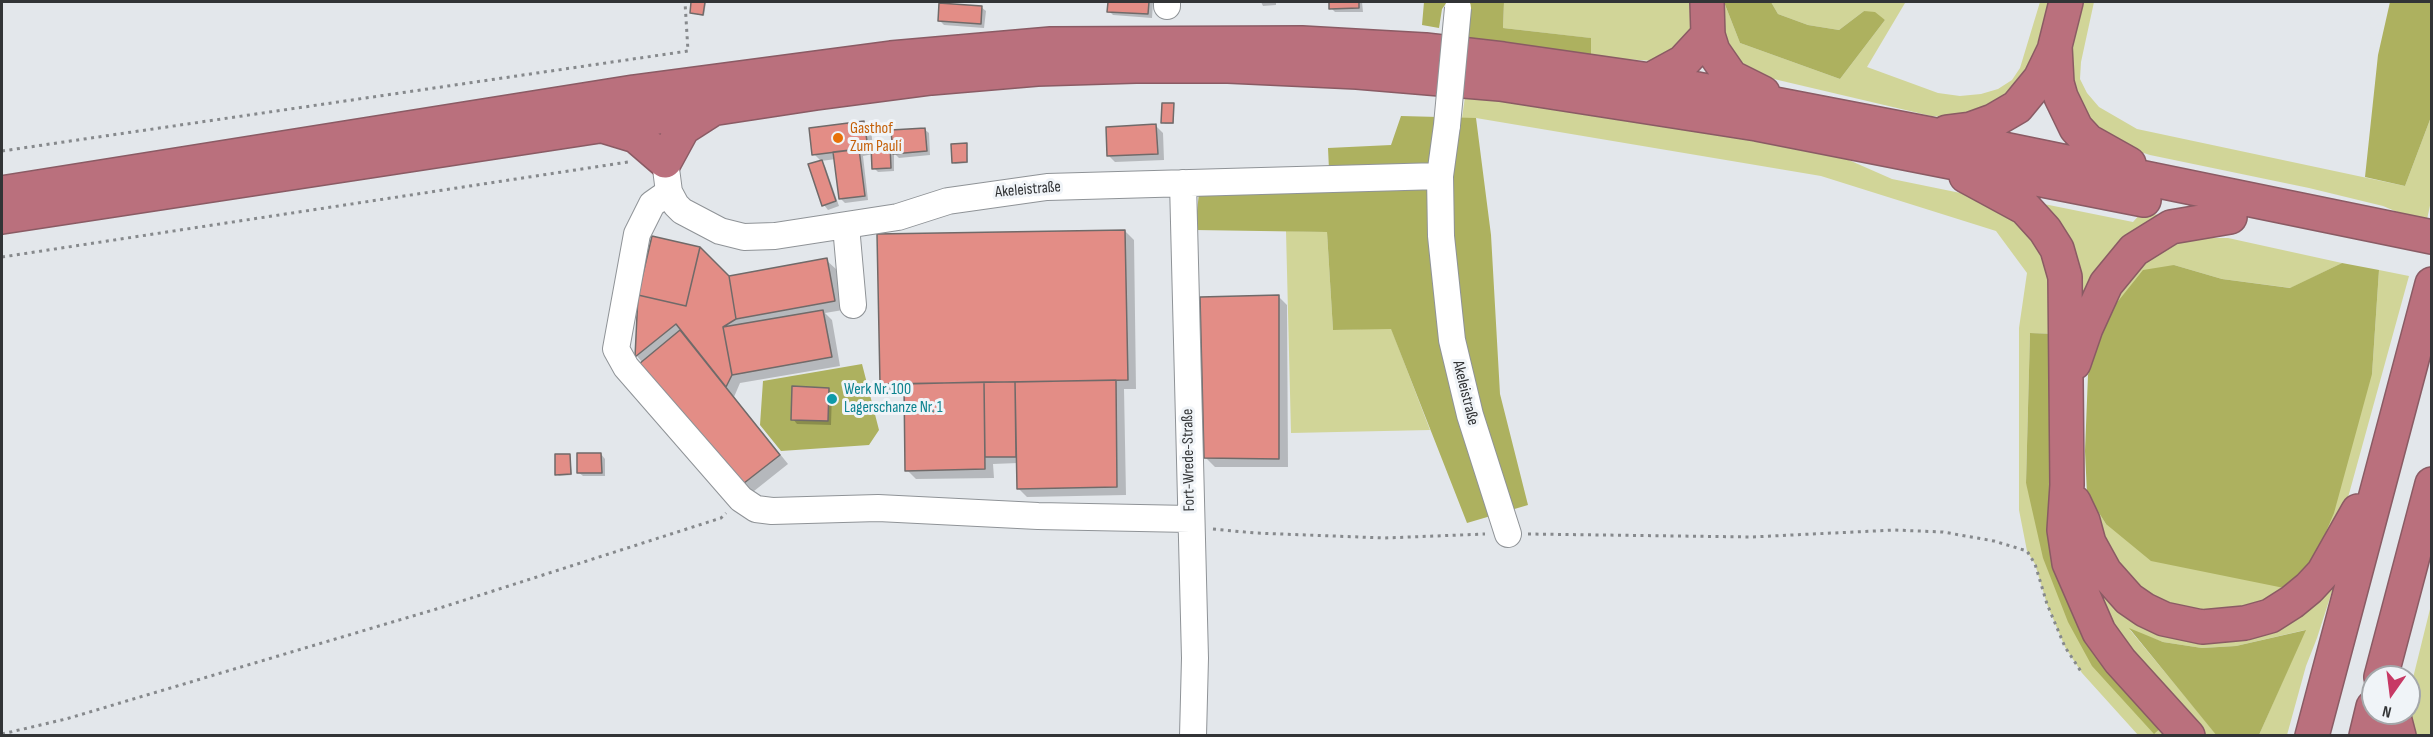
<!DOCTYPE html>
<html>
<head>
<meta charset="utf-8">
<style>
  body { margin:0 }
  #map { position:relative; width:2433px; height:737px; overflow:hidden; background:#e3e7eb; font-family:"Sofia Sans Condensed",sans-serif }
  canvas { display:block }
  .frame { position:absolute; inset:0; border:3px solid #323436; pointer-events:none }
  .north { position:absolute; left:2361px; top:665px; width:60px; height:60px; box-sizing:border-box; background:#f0f4f8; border:2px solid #a4a7aa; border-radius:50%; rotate:194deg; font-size:16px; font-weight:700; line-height:24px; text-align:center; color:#323436 }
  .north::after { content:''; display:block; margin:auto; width:21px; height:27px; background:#c73965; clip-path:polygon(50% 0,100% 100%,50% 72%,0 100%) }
</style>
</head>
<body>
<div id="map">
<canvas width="2433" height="737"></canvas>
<div class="frame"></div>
<div class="north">N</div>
</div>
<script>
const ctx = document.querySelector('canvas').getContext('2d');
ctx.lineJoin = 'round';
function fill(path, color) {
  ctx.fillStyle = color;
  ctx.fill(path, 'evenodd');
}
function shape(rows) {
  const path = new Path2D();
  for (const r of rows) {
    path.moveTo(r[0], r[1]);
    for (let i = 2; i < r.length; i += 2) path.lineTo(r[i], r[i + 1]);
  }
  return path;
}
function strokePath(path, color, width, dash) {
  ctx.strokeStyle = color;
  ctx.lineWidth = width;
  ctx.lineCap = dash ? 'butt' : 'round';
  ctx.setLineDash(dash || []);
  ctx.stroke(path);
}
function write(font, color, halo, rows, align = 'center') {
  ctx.font = font + ' "Sofia Sans Condensed",sans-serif';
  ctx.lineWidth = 6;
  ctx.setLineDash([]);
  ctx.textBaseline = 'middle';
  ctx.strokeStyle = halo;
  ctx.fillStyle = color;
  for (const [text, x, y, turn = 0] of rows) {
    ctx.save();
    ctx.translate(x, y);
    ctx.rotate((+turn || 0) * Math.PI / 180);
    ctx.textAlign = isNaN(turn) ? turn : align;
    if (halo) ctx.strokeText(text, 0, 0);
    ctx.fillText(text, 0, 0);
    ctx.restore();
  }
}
fill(shape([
  [1504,2,1694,2,1691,42,1655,61,1591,57,1590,38,1503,28],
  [1719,2,1724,2,1740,43,1840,79,1885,20,1864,11,1839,30,1808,25,1778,14,1771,2,1900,2,1905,3,1867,67,1938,93,1960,96,1981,94,1998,89,2012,80,2020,68,2040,2,2056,2,2037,68,2011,104,1959,118,1931,116,1744,72,1722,47],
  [2082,2,2094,2,2081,62,2080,79,2087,93,2099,107,2137,129,2405,186,2431,117,2431,201,2426,224,2383,206,2309,188,2150,155,2122,146,2083,118,2068,75,2074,33],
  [1466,90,1826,150,1892,179,1980,197,2011,210,2052,262,2056,334,2030,333,2026,483,2155,733,2166,724,2178,735,2138,735,2082,673,2065,647,2047,604,2035,564,2027,551,2019,510,2019,328,2027,273,1996,231,1821,176,1476,118,1462,118],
  [2034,202,2133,222,2142,212,2176,218,2085,312],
  [1286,231,1327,232,1333,330,1391,328,1430,430,1291,433],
  [2186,238,2228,238,2342,263,2291,288,2222,279,2174,265,2103,320,2111,300,2152,250],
  [2379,270,2409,276,2341,523,2281,602,2204,617,2143,598,2110,561,2087,494,2106,524,2372,374],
  [2075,518,2175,631,2336,579,2317,638,2306,666,2287,735,2259,735,2305,630,2236,646,2202,648,2163,642,2130,630,2217,735,2198,735,2108,630],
  [2431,605,2431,735,2412,735,2409,713,2412,682]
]), '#d1d598');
fill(shape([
  [1424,2,1447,2,1442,9,1439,28,1422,25],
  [1470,2,1504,2,1503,28,1591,38,1591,57,1466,40],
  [1724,2,1771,2,1778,14,1808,25,1839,30,1864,11,1875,12,1885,20,1840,79,1740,43],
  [2390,2,2431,2,2431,117,2405,186,2365,177,2378,55],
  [1401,116,1476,118,1491,235,1500,394,1528,505,1467,523,1391,329,1333,330,1327,232,1195,230,1199,193,1330,191,1328,148,1391,145],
  [2342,263,2379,270,2372,374,2334,513,2315,558,2284,588,2151,561,2106,524,2087,494,2085,451,2088,375,2103,320,2143,270,2174,265,2222,279,2290,288],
  [2030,333,2056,334,2053,519,2166,724,2154,734,2092,666,2068,622,2043,558,2026,483],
  [862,364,879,430,869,445,781,451,760,425,763,381],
  [2129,628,2163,642,2202,648,2236,646,2306,630,2259,735,2217,736]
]), '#adb15f');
fill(shape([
  [693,2,706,2,704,16,692,13],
  [1109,2,1153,2,1152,18,1113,15,1109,11],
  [1261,2,1276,2,1276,5,1263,6],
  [1331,2,1362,2,1363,12,1335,12,1331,8],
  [981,7,986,11,984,28,944,25,940,21],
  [1173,104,1174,124,1165,124,1163,122],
  [864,123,871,130,873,147,889,146,894,151,924,129,929,133,930,155,899,158,894,153,894,171,878,172,874,168,873,154,863,156,868,200,845,203,840,198,836,159,821,161,825,166,839,206,828,210,824,205,821,161,814,154],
  [1156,126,1163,133,1164,160,1115,162,1109,156],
  [966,145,968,163,955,164,953,162],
  [1125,231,1134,240,1136,389,1124,389,1126,495,1027,497,1018,488,1018,463,993,464,994,478,916,479,907,470,905,392,890,392,881,383],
  [826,260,836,269,843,310,825,313,832,320,840,366,740,383,734,397,788,464,749,495,637,356,639,295],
  [1278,296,1287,305,1288,467,1215,467,1206,458],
  [828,389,832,393,831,425,797,424,793,419],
  [601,454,605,459,605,476,583,476,578,472],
  [570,455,572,475,559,476,557,474]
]), '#0003');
const building = shape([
  [691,2,705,2,703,15,690,13,691,2],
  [1108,2,1149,2,1148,14,1107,12,1108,2],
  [1329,2,1359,2,1359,8,1329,9,1329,2],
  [939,3,982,6,981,24,938,21,939,3],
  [1162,103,1174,103,1173,123,1161,123,1162,103],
  [864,121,868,148,812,155,809,128,864,121],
  [1156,124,1158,154,1107,156,1106,127,1156,124],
  [925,128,927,151,893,154,891,130,925,128],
  [967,143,967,162,952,163,951,144,967,143],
  [890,145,891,168,872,169,871,146,890,145],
  [859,149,865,196,839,199,833,152,859,149],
  [822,160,836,201,822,206,808,164,822,160],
  [1125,230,1128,380,880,384,877,234,1125,230],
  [652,236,700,247,686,306,638,295,652,236],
  [700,247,729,276,736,319,723,327,732,375,726,387,676,324,635,357,638,295,686,306,700,247],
  [827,258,835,301,736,319,729,276,827,258],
  [1279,295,1279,459,1204,458,1200,297,1279,295],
  [823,310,832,357,732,375,723,327,823,310],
  [680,330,780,455,739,487,639,364,680,330],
  [1116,380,1117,487,1017,489,1015,382,1116,380],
  [984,382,985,469,905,471,904,384,984,382],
  [984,382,1015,382,1016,457,985,457,984,382],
  [792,386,829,388,828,421,791,420,792,386],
  [577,453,601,453,602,473,577,473,577,453],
  [555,454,570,454,571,474,555,475,555,454]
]);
fill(building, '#e38d86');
strokePath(building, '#706a69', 1.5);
const minor = shape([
  [1167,2,1167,6],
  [665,161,669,192,676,205,682,211,720,231,744,237,775,236,898,217,948,201,1047,187,1440,176,1447,125],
  [1440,176,1441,236,1452,340,1470,415,1508,534],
  [1183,183,1195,658,1193,736],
  [669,192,652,204,637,234,616,349,626,367,741,499,756,509,772,511,878,508,1038,516,1190,519],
  [846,226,853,305]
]);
const highway = shape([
  [1707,2,1708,35,1713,51,1731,77,1763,93],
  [2066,2,2055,46,2057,83,2061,97,2076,128,2088,141,2129,164],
  [1650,80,1683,62,1708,35],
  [603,126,636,136,665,161,683,128,711,110],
  [1947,132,1971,129,1993,121,2017,107,2040,79,2055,48],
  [1966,176,2025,208,2045,230,2057,249,2065,277,2067,485,2064,530,2069,563,2099,632,2120,661,2188,736],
  [2,193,634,92,891,58,1051,44,1302,43,1425,50,1503,59,1650,80,1930,134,2432,237],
  [2,217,816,93,931,78,1037,69,1136,66,1228,66,1357,72,1500,84,1757,124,2144,200],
  [2074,363,2086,328,2106,284,2134,250,2171,227,2230,217],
  [2074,502,2083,521,2089,543,2105,572,2129,599,2145,610,2164,619,2202,627,2245,623,2270,616,2292,602,2309,588,2323,573,2358,511],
  [2381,677,2432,484],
  [2393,713,2399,736],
  [2312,736,2432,284],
  [2366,736,2373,707]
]);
strokePath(minor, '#8f9397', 28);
strokePath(highway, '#8a5b64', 36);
strokePath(shape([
  [2,151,688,51,685,2],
  [2,257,628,162],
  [1213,529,1255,533,1385,538,1485,534],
  [1528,534,1751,537,1895,530,1943,532,1994,541,2027,551,2035,564,2047,604,2065,647,2082,673],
  [2,734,66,719,443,607,721,518,726,513]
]), '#86898c', 3, [3, 4.5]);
strokePath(minor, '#fff', 26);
strokePath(highway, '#ba707d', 33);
const minorBridge = shape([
  [1447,125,1458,8]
]);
strokePath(minorBridge, '#8f9397', 28, []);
strokePath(minorBridge, '#fff', 26);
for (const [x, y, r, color] of [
  [838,138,6,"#e8710a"],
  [832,399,6,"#0f9aa8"]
]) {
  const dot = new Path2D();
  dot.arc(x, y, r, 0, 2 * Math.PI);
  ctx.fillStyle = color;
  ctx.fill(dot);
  strokePath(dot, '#f0f4f8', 2);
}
write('16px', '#c56008', '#f0f4f8', [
  ["Gasthof",850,129],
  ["Zum Pauli",850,147]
], 'left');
write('16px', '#323436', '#f0f4f8', [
  ["Akeleistraße",1028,190,-5],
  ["Akeleistraße",1465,393,76],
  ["Fort-Wrede-Straße",1189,460,-91]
]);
write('16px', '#0d838f', '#f0f4f8', [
  ["Werk Nr. 100",844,390],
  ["Lagerschanze Nr. 1",844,408]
], 'left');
</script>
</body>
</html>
